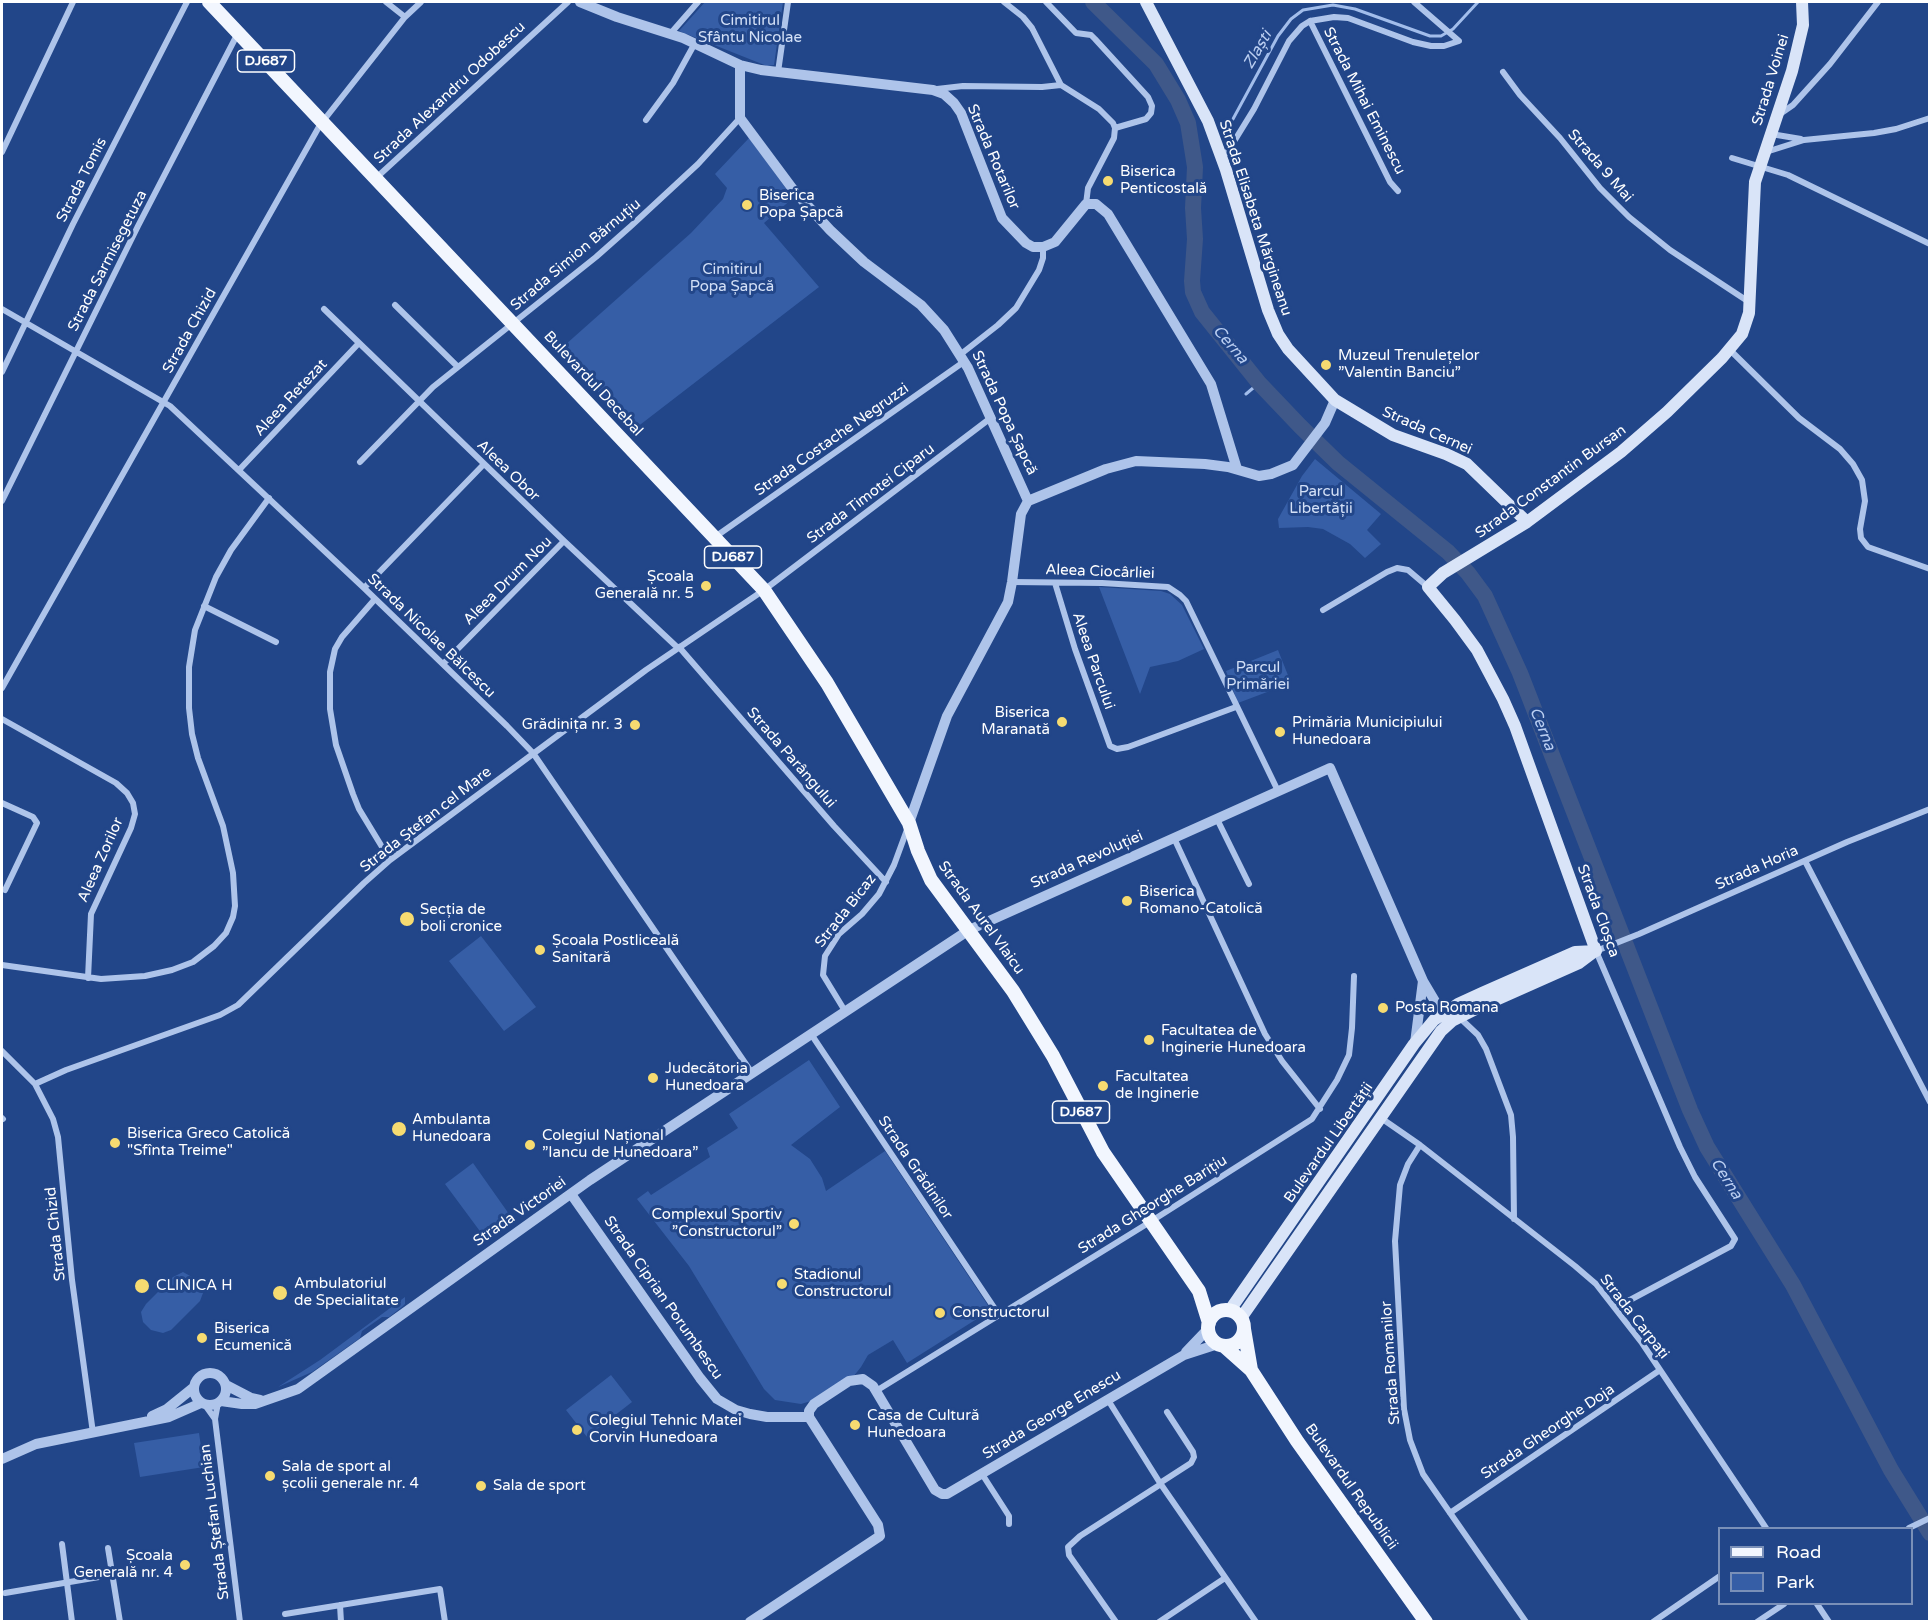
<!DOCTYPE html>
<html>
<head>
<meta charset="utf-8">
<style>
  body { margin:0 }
  #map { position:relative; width:1931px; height:1623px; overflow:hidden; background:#224689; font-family:"Varela Round",sans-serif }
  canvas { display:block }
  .frame { position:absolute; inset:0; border:3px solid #fff; pointer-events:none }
  .legend { position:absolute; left:1718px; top:1527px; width:195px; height:78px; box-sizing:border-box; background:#224689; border:2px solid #7a90b8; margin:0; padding:8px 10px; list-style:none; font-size:18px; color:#fff }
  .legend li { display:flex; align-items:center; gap:12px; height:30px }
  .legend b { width:30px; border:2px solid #7a90b8 }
</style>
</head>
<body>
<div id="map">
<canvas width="1931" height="1623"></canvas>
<div class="frame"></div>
<ul class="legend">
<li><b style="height:8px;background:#f2f6fe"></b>Road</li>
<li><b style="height:16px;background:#365ea6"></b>Park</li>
</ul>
</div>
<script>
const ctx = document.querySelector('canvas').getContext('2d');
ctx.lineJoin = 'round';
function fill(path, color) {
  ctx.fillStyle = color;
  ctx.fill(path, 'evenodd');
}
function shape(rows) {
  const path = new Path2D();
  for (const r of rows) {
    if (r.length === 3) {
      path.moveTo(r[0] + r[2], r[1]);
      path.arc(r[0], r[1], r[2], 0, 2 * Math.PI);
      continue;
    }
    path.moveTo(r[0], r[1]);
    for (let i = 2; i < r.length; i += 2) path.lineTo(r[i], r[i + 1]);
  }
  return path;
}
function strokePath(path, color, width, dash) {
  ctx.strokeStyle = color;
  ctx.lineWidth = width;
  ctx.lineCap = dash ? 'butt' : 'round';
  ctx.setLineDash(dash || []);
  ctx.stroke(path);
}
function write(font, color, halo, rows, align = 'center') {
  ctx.font = font + ' "Varela Round",sans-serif';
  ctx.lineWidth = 6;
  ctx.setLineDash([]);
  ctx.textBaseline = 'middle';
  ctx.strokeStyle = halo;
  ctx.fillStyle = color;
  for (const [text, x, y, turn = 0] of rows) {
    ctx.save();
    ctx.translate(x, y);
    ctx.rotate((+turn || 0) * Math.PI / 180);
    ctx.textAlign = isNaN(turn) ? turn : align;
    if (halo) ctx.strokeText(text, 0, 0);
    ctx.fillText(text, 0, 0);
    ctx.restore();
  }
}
fill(shape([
  [705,2,783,2,774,65,767,66,679,31],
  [749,138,793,198,764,223,819,287,632,431,563,352,565,345,691,233,723,199,727,188,715,174],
  [1315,459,1381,514,1367,530,1381,544,1365,558,1350,544,1323,529,1308,527,1279,528,1278,519,1302,476],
  [1099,587,1161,591,1170,594,1182,605,1204,649,1178,661,1150,667,1140,694],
  [1278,650,1291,683,1238,703,1226,671],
  [481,936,536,1007,504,1031,449,961],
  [809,1060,840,1107,791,1145,810,1159,822,1178,826,1191,885,1151,991,1310,907,1363,893,1340,868,1355,861,1367,853,1377,811,1401,801,1404,775,1400,764,1389,689,1266,637,1199,648,1191,651,1195,710,1157,707,1148,738,1128,729,1114],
  [473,1163,509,1214,482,1234,445,1184],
  [183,1272,192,1277,201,1286,203,1293,200,1301,171,1330,163,1333,151,1330,143,1322,141,1312,146,1304,173,1277],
  [405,1297,405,1304,402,1307,389,1317,382,1317,362,1331,360,1338,312,1372,278,1387,320,1360],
  [611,1375,632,1402,587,1437,566,1410],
  [199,1433,204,1467,140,1477,134,1443]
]), '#365ea6');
strokePath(shape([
  [1233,119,1278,36,1291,19,1303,10,1333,5,1355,9,1430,36,1441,36,1453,29,1478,2],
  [1246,394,1259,383]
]), '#a2bdeb', 3);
strokePath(shape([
  [1093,2,1156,64,1178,100,1188,123,1195,167,1193,208,1195,239,1192,281,1193,292,1202,312,1259,383,1300,426,1338,463,1448,552,1468,573,1485,596,1520,673,1690,1110,1707,1147,1793,1285,1891,1470,1930,1533]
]), '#3f5889', 16);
strokePath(shape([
  [386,2,405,17],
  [1004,2,1023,17,1032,28,1061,85],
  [1046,2,1076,33,1091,35,1095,39,1148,97,1152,106,1151,113,1146,119,1115,128],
  [1310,21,1390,182,1398,191],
  [671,33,698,2],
  [778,72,788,2],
  [1503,72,1520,95,1560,138,1600,188,1629,217,1670,250,1749,302],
  [937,89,963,86,1042,87,1061,85,1099,109,1113,123,1115,128],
  [1780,114,1793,105,1830,64,1878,2],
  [646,120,673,83,695,43],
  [1771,134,1801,139],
  [2,152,73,2],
  [1766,152,1804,140,1874,133,1896,129,1930,118],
  [1223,157,1230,148,1254,109,1289,41,1302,26,1310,21,1334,17,1348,18,1413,42,1431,46,1444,46,1459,41,1414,2],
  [1732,158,1788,175,1930,244],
  [376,178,568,2],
  [1086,204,1088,188,1114,138,1115,128],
  [395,305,458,367],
  [2,309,170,406,364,588,507,726,533,753,752,1073],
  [324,309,564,541,678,648],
  [1730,350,1799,418,1840,449,1853,464,1862,480,1865,501,1860,529,1861,538,1868,547,1930,569],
  [961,354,998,325,1016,308,1039,270,1043,258,1043,247],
  [2,372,73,224,187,2],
  [360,462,433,387,596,257,631,226,698,164,740,118],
  [239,470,359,343],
  [2,501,138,226,238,33],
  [715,537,965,361],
  [1012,582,1102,583,1168,587,1180,595,1186,601,1278,791],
  [1055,583,1075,649,1110,746,1117,749,1128,747,1236,707],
  [364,588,484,464],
  [375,599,342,637,335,649,330,672,330,709,336,745,353,794,359,809,390,860],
  [204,606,276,642],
  [1323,610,1387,572,1397,568,1408,570,1428,587],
  [679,647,834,826,886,882],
  [443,664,564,541],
  [2,688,320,125,405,17,421,2],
  [2,719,116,783,127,793,133,803,135,814,131,828,91,914,88,978],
  [2,803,33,817,37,823,5,890],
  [1217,819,1249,884],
  [1174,838,1265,1034,1282,1061,1320,1109],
  [1805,861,1930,1102],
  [2,965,101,979,145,976,172,970,193,962,214,946,226,933,233,917,235,906,233,873,223,826,198,758,192,734,189,708,189,667,195,630,216,577,231,550,269,498],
  [845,1011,823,975,825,956,839,934,862,914,879,894,894,865,908,827],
  [1460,1018,1478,1035,1486,1049,1511,1115,1513,1137,1514,1219],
  [811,1034,999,1315],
  [2,1051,35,1084,53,1119,58,1137,72,1280,93,1433],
  [35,1084,66,1070,220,1015,238,1005,364,883,390,860,646,670,764,590,992,417],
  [2,1118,3,1119],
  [1381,1118,1420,1145,1575,1266,1596,1284,1642,1343,1766,1528],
  [1420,1145,1408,1164,1400,1185,1395,1241,1404,1409,1410,1440,1423,1474,1526,1622],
  [1615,1308,1731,1246,1735,1239,1695,1177,1680,1147,1596,951,1639,934,1847,842,1930,809],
  [876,1391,1150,1222,1312,1119,1337,1080,1349,1055,1352,1028,1354,976],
  [1108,1400,1160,1483,1256,1622],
  [218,1403,215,1419,240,1622],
  [205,1405,215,1419],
  [982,1474,1009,1516,1009,1524],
  [1160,1483,1191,1463,1194,1457,1193,1452,1167,1412],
  [1450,1513,1660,1370],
  [1909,1528,1930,1518],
  [62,1544,72,1622],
  [108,1548,120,1622],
  [5,1593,99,1577],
  [1817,1604,1829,1622],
  [340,1605,341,1622],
  [285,1614,440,1589,445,1622],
  [1116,1622,1069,1555,1068,1547,1080,1536,1161,1484],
  [1159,1622,1225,1578],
  [1653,1622,1720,1576],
  [1757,1622,1784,1604]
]), '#aec4ea', 6);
strokePath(shape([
  [580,2,617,17,683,38,740,65,761,70,933,90,944,94,954,103,961,113,1002,218,1026,243,1033,247,1043,247,1055,242,1086,204,1096,204,1108,214,1211,384,1237,469],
  [740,65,740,118,795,192,830,230,864,262,921,305,944,330,968,368,1028,501],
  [909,823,947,716,1008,602,1012,582,1021,514,1028,501,1106,469,1136,461,1205,464,1228,467,1259,476,1271,474,1293,465,1325,423,1335,400],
  [1415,1043,1423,981],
  [571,1194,700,1378,717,1399,736,1410,750,1414,767,1417,809,1417],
  [1186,1352,1208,1329],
  [210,1389,16],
  [226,1385,251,1398,260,1400],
  [221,1401,242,1404,255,1404,298,1389,590,1180,969,930,1330,768,1423,981,1439,1008,1454,1015],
  [152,1416,167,1409,193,1388],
  [2,1459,36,1444,169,1417,201,1403],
  [750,1622,880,1536,878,1525,809,1417,809,1411,814,1404,849,1381,863,1379,873,1386,935,1490,942,1494,947,1494,1184,1355,1218,1344]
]), '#aec4ea', 10);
strokePath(shape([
  [1146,2,1208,121,1226,170,1268,310,1278,334,1288,349,1335,400,1393,435,1446,454,1467,464,1527,522],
  [1596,951,1515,726,1503,699,1477,650,1455,620,1428,587,1443,573,1527,522,1621,452,1667,412,1722,358,1742,334,1749,313,1755,182,1792,71,1803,25,1802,2],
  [1230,1310,1414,1044,1434,1020,1458,1004,1482,993,1575,952,1596,951],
  [1241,1318,1441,1031,1452,1021,1480,1007,1579,963,1595,951]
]), '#d9e4f8', 12);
strokePath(shape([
  [209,2,764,590,827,683,909,823,918,851,931,880,1013,991,1053,1056,1103,1152,1199,1291,1209,1323],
  [1226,1328,18],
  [1244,1329,1251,1370],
  [1224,1346,1251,1370,1297,1441,1426,1622]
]), '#f2f6fe', 14);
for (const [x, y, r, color] of [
  [1108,181,6,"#f6db71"],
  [747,205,6,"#f6db71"],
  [1326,365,6,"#f6db71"],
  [706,586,6,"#f6db71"],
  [1062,722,6,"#f6db71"],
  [635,725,6,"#f6db71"],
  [1280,732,6,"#f6db71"],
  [1127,901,6,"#f6db71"],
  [407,919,8,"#f6db71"],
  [540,950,6,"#f6db71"],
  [1383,1008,6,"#f6db71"],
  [1149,1040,6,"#f6db71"],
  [653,1078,6,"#f6db71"],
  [1103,1086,6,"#f6db71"],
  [399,1129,8,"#f6db71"],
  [115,1143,6,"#f6db71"],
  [530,1145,6,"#f6db71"],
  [794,1224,6,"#f6db71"],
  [782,1284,6,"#f6db71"],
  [142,1286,8,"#f6db71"],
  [280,1293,8,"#f6db71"],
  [940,1313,6,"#f6db71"],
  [202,1338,6,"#f6db71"],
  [855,1425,6,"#f6db71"],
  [577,1430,6,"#f6db71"],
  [270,1476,6,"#f6db71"],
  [481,1486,6,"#f6db71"],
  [185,1565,6,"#f6db71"]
]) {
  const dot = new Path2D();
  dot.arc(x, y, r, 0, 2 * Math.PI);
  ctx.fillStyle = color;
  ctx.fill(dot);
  strokePath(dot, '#224689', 2);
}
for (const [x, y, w] of [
  [266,61,57],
  [733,557,57],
  [1081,1112,57]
]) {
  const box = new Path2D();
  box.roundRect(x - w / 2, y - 11, w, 22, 4.5);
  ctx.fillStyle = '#224689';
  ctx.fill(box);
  strokePath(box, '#fff', 1.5);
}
write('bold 14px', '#fff', null, [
  ["DJ687",266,61],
  ["DJ687",733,557],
  ["DJ687",1081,1112]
]);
write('15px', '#d3e0f7', '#224689', [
  ["Cimitirul",750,21],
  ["Sfântu Nicolae",750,38],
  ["Cimitirul",732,270],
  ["Popa Șapcă",732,287],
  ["Parcul",1321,492],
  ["Libertății",1321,509],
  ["Parcul",1258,668],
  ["Primăriei",1258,685]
]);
write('15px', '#fff', '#224689', [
  ["Strada Voinei",1771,80,-73],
  ["Strada Alexandru Odobescu",450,93,-43],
  ["Strada Mihai Eminescu",1364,101,63],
  ["Strada Rotarilor",993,157,67],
  ["Strada 9 Mai",1600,166,49],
  ["Strada Tomis",82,180,-63],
  ["Strada Elisabeta Mărgineanu",1255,218,72],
  ["Strada Simion Bărnuțiu",576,255,-40],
  ["Strada Sarmisegetuza",108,261,-63],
  ["Strada Chizid",190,331,-61],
  ["Bulevardul Decebal",593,384,47],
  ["Aleea Retezat",291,398,-47],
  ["Strada Popa Șapcă",1004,413,65],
  ["Strada Cernei",1427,431,24],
  ["Strada Costache Negruzzi",832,440,-35],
  ["Aleea Obor",508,471,44],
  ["Strada Constantin Bursan",1551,482,-36],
  ["Strada Timotei Ciparu",871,494,-37],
  ["Aleea Ciocârliei",1100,572,2],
  ["Aleea Drum Nou",508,581,-45],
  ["Strada Nicolae Bălcescu",431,636,44],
  ["Aleea Parcului",1093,661,71],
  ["Strada Parângului",791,758,49],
  ["Strada Ștefan cel Mare",426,820,-38],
  ["Aleea Zorilor",101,860,-66],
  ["Strada Revoluției",1087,860,-24],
  ["Strada Horia",1757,868,-24],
  ["Strada Bicaz",846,911,-52],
  ["Strada Cloșca",1598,911,70],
  ["Strada Aurel Vlaicu",981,918,54],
  ["Bulevardul Libertății",1329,1143,-55],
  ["Strada Grădinilor",915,1168,56],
  ["Strada Gheorghe Barițiu",1153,1205,-32],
  ["Strada Victoriei",520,1212,-35],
  ["Strada Chizid",56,1234,-96],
  ["Strada Ciprian Porumbescu",663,1298,55],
  ["Strada Carpați",1634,1317,52],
  ["Strada Romanilor",1391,1363,-94],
  ["Strada George Enescu",1052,1415,-31],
  ["Strada Gheorghe Doja",1548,1432,-34],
  ["Bulevardul Republicii",1351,1487,55],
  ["Strada Ștefan Luchian",215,1522,-97]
]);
write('15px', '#fff', '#224689', [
  ["Biserica",1120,172],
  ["Penticostală",1120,189],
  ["Biserica",759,196],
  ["Popa Șapcă",759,213],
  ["Muzeul Trenulețelor",1338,356],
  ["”Valentin Banciu”",1338,373],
  ["Școala",694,577,"right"],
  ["Generală nr. 5",694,594,"right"],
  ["Biserica",1050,713,"right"],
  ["Maranată",1050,730,"right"],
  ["Primăria Municipiului",1292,723],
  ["Hunedoara",1292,740],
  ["Grădinița nr. 3",623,725,"right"],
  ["Biserica",1139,892],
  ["Romano-Catolică",1139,909],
  ["Secția de",420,910],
  ["boli cronice",420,927],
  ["Școala Postliceală",552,941],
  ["Sanitară",552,958],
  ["Posta Romana",1395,1008],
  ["Facultatea de",1161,1031],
  ["Inginerie Hunedoara",1161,1048],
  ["Judecătoria",665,1069],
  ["Hunedoara",665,1086],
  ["Facultatea",1115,1077],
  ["de Inginerie",1115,1094],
  ["Ambulanta",412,1120],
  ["Hunedoara",412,1137],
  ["Biserica Greco Catolică",127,1134],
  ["\"Sfînta Treime\"",127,1151],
  ["Colegiul Național",542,1136],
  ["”Iancu de Hunedoara”",542,1153],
  ["Complexul Sportiv",782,1215,"right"],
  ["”Constructorul”",782,1232,"right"],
  ["Stadionul",794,1275],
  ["Constructorul",794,1292],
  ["Ambulatoriul",294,1284],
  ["de Specialitate",294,1301],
  ["CLINICA H",156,1286],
  ["Constructorul",952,1313],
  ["Biserica",214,1329],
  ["Ecumenică",214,1346],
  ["Casa de Cultură",867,1416],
  ["Hunedoara",867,1433],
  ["Colegiul Tehnic Matei",589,1421],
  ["Corvin Hunedoara",589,1438],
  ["Sala de sport al",282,1467],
  ["școlii generale nr. 4",282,1484],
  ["Sala de sport",493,1486],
  ["Școala",173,1556,"right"],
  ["Generală nr. 4",173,1573,"right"]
], 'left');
write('italic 16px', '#bacef1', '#224689', [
  ["Zlaști",1258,50,-60],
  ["Cerna",1230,345,49],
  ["Cerna",1542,729,68],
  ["Cerna",1726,1179,58]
]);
</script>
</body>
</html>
